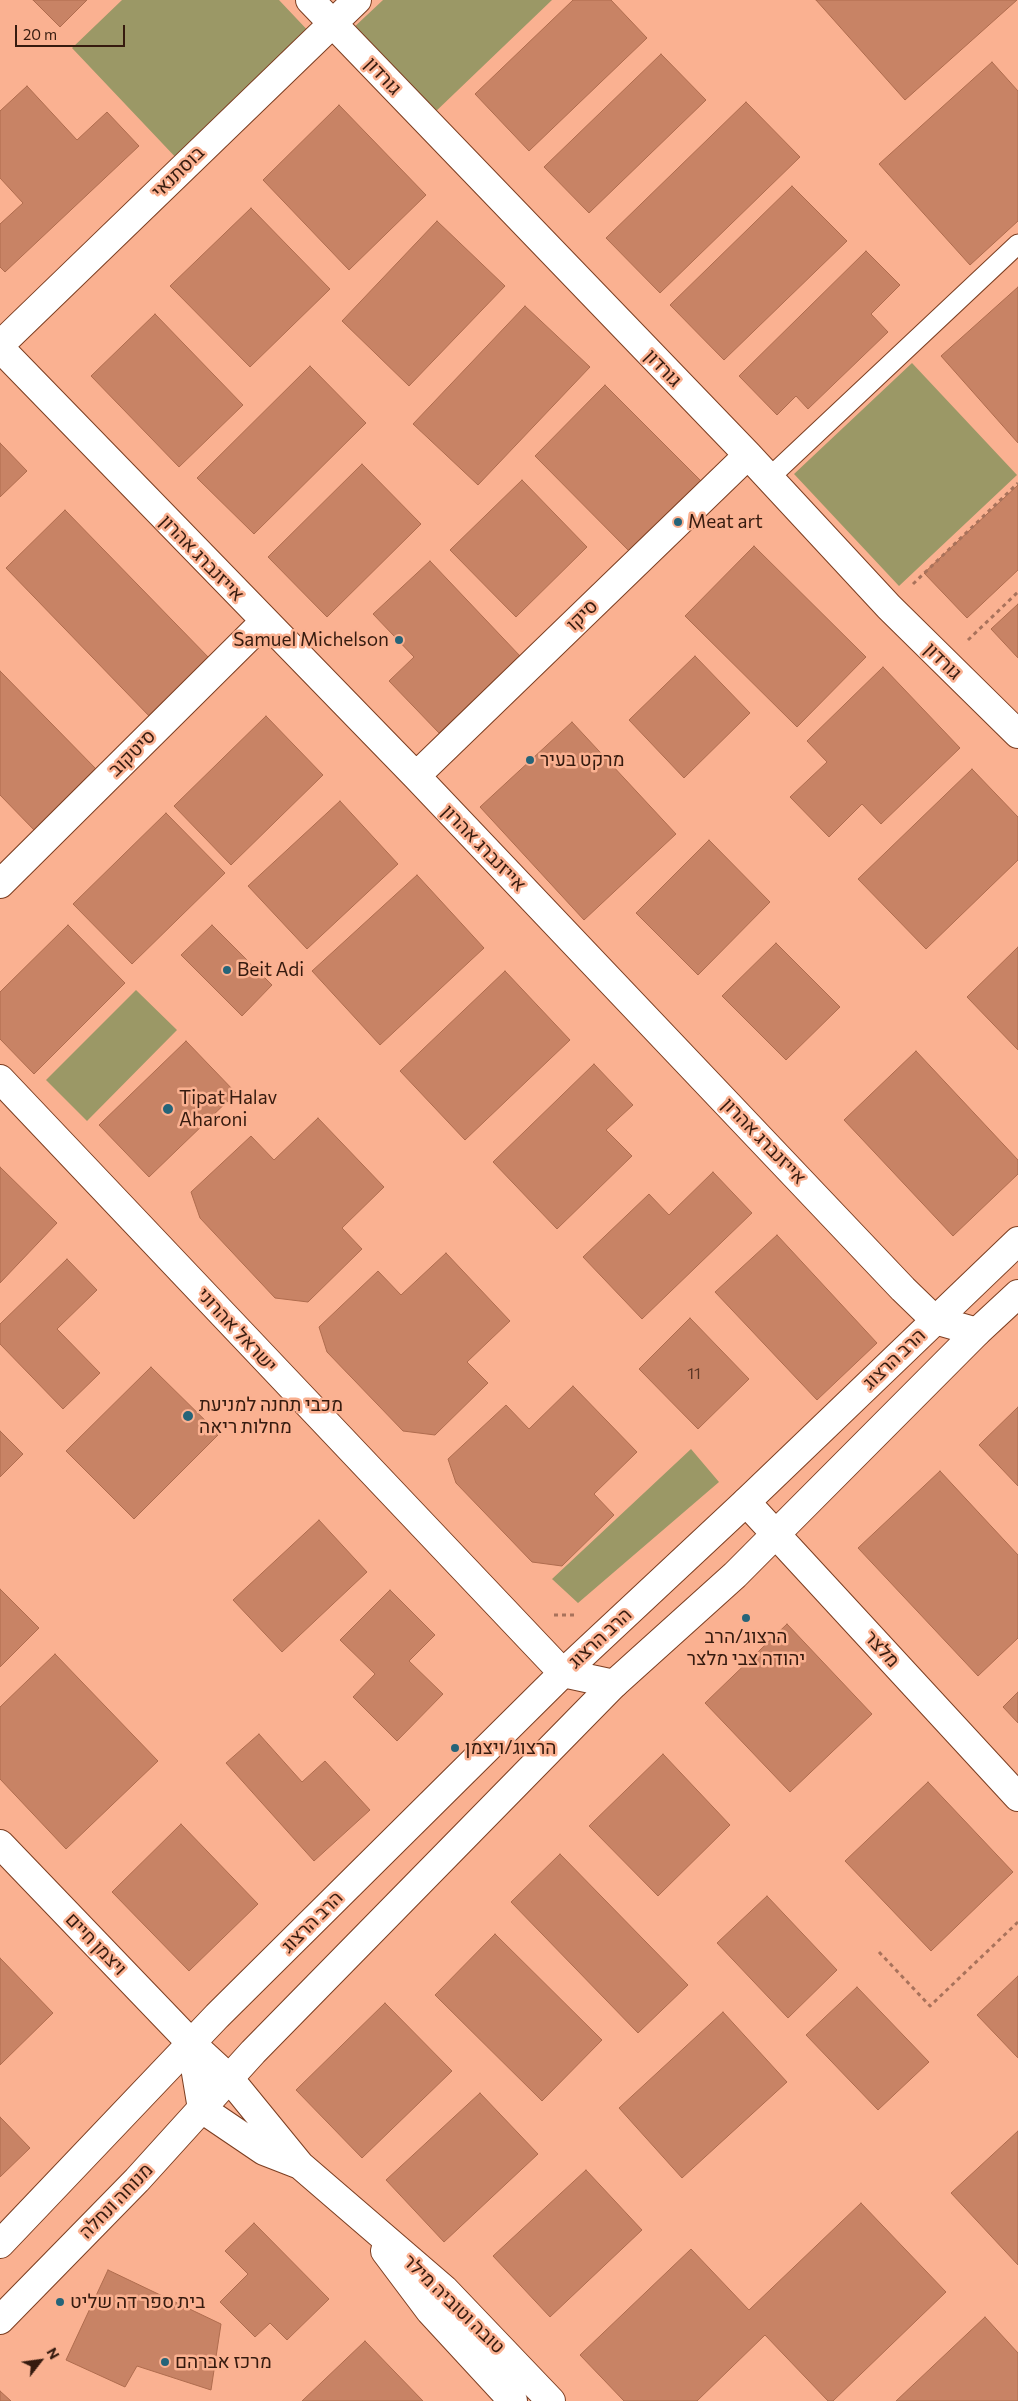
<!DOCTYPE html>
<html>
<head>
<meta charset="utf-8">
<style>
  body { margin:0 }
  #map { position:relative; width:1018px; height:2401px; overflow:hidden; background:#fab191; font-family:Commissioner,sans-serif }
  canvas { display:block }
  .north { position:absolute; left:15px; top:2336px; width:50px; height:50px; -webkit-text-stroke:4px #fab191; paint-order:stroke; rotate:60deg; font-size:14px; font-weight:700; line-height:20px; text-align:center; color:#361b0f }
  .north::after { content:''; display:block; margin:auto; width:18px; height:22px; background:#361b0f; clip-path:polygon(50% 0,100% 100%,50% 72%,0 100%) }
  .scale { position:absolute; left:15px; top:25px; width:110px; height:22px; box-sizing:border-box; border:2px solid #361b0f; border-top:0; padding-left:6px; font-size:15px; line-height:18px; white-space:nowrap; color:#361b0f; -webkit-text-stroke:4px #fab191; paint-order:stroke }
</style>
</head>
<body>
<div id="map">
<canvas width="1018" height="2401"></canvas>
<div class="north">N</div>
<div class="scale">20 m</div>
</div>
<script>
const ctx = document.querySelector('canvas').getContext('2d');
ctx.lineJoin = 'round';
function fill(path, color) {
  ctx.fillStyle = color;
  ctx.fill(path, 'evenodd');
}
function shape(rows) {
  const path = new Path2D();
  for (const r of rows) {
    path.moveTo(r[0], r[1]);
    for (let i = 2; i < r.length; i += 2) path.lineTo(r[i], r[i + 1]);
  }
  return path;
}
function strokePath(path, color, width, dash) {
  ctx.strokeStyle = color;
  ctx.lineWidth = width;
  ctx.lineCap = dash ? 'butt' : 'round';
  ctx.setLineDash(dash || []);
  ctx.stroke(path);
}
function write(font, color, halo, rows, align = 'center') {
  ctx.font = font + ' Commissioner,Heebo,sans-serif';
  ctx.lineWidth = 5;
  ctx.setLineDash([]);
  ctx.textBaseline = 'middle';
  ctx.strokeStyle = halo;
  ctx.fillStyle = color;
  for (const [text, x, y, turn = 0] of rows) {
    ctx.save();
    ctx.translate(x, y);
    ctx.rotate((+turn || 0) * Math.PI / 180);
    ctx.textAlign = isNaN(turn) ? turn : align;
    if (halo) ctx.strokeText(text, 0, 0);
    ctx.fillText(text, 0, 0);
    ctx.restore();
  }
}
fill(shape([
  [122,0,279,0,313,36,180,162,72,48],
  [383,0,552,0,432,115,351,30],
  [912,363,1017,475,899,586,794,474],
  [136,990,177,1030,87,1121,46,1080],
  [691,1449,719,1482,578,1603,552,1579]
]), '#9b9866');
const building = shape([
  [33,0,87,0,60,27,33,0],
  [573,0,611,0,647,38,529,151,475,94,573,0],
  [816,0,1017,0,905,100,816,0],
  [661,54,706,100,589,213,544,167,661,54],
  [992,62,1018,91,1018,221,970,265,879,164,992,62],
  [27,86,77,140,107,112,139,146,5,272,0,267,0,224,23,203,0,178,0,111,27,86],
  [746,102,800,157,660,293,606,238,746,102],
  [339,105,426,195,349,270,263,180,339,105],
  [792,186,847,241,724,360,670,305,792,186],
  [251,208,330,289,250,367,170,286,251,208],
  [437,221,505,286,409,386,342,321,437,221],
  [866,251,900,285,871,314,888,332,808,409,796,396,777,415,739,376,866,251],
  [1018,287,1018,443,941,356,1018,287],
  [525,306,590,367,478,485,413,424,525,306],
  [155,314,243,405,179,467,91,376,155,314],
  [310,366,366,423,254,534,197,478,310,366],
  [605,385,702,482,631,553,535,456,605,385],
  [0,443,27,471,0,497,0,443],
  [362,464,421,524,327,617,268,557,362,464],
  [522,480,587,547,516,617,450,550,522,480],
  [1018,485,1018,570,967,618,924,573,1018,485],
  [65,510,211,660,151,718,6,568,65,510],
  [754,546,866,657,797,727,685,616,754,546],
  [430,561,520,656,439,733,389,681,414,657,373,614,430,561],
  [1018,604,1018,658,991,629,1018,604],
  [695,656,750,713,684,778,629,720,695,656],
  [883,667,960,748,881,824,862,804,829,837,790,797,827,762,807,741,883,667],
  [0,671,97,770,35,831,0,795,0,671],
  [266,716,323,775,231,865,174,806,266,716],
  [572,722,676,834,584,920,480,807,572,722],
  [972,769,1018,817,1018,860,926,949,858,879,972,769],
  [340,801,398,864,307,949,248,886,340,801],
  [166,813,225,873,132,964,73,904,166,813],
  [709,840,770,902,698,975,636,913,709,840],
  [417,875,484,948,380,1045,312,971,417,875],
  [68,925,125,983,34,1074,0,1039,0,992,68,925],
  [212,925,272,985,242,1016,181,955,212,925],
  [776,943,840,1007,786,1060,722,996,776,943],
  [1018,947,1018,1050,967,997,1018,947],
  [505,971,570,1040,465,1140,400,1071,505,971],
  [186,1041,236,1093,149,1177,99,1125,186,1041],
  [916,1051,1018,1160,1018,1174,953,1236,844,1120,916,1051],
  [594,1064,633,1105,606,1130,632,1156,557,1229,493,1162,594,1064],
  [318,1118,384,1187,342,1228,362,1249,308,1302,275,1298,200,1218,191,1192,251,1136,274,1160,318,1118],
  [0,1167,57,1223,0,1283,0,1167],
  [713,1172,752,1213,642,1319,583,1257,649,1194,669,1215,713,1172],
  [777,1235,877,1343,817,1400,715,1292,777,1235],
  [446,1253,510,1321,467,1362,488,1383,435,1435,403,1431,327,1352,319,1327,378,1271,401,1295,446,1253],
  [67,1259,97,1290,57,1329,100,1373,63,1409,0,1344,0,1324,67,1259],
  [690,1318,749,1379,698,1429,639,1369,690,1318],
  [151,1367,219,1434,134,1519,66,1451,151,1367],
  [573,1386,637,1452,594,1494,614,1515,562,1566,532,1562,456,1483,448,1459,506,1405,529,1429,573,1386],
  [1018,1407,1018,1486,979,1445,1018,1407],
  [0,1431,23,1454,0,1477,0,1431],
  [940,1471,1018,1555,1018,1638,978,1676,858,1548,940,1471],
  [319,1520,367,1572,282,1652,233,1600,319,1520],
  [0,1589,39,1628,0,1667,0,1589],
  [390,1590,435,1635,409,1661,443,1694,397,1741,353,1697,375,1674,340,1640,390,1590],
  [787,1624,872,1714,790,1792,705,1703,787,1624],
  [55,1654,158,1761,66,1849,0,1779,0,1707,55,1654],
  [1018,1692,1018,1723,1003,1707,1018,1692],
  [259,1734,302,1782,325,1761,370,1810,314,1861,226,1763,259,1734],
  [663,1754,730,1825,658,1896,589,1826,663,1754],
  [928,1782,1013,1872,931,1951,845,1861,928,1782],
  [181,1824,258,1904,189,1971,112,1892,181,1824],
  [560,1854,688,1985,638,2033,511,1902,560,1854],
  [767,1896,837,1970,788,2018,717,1943,767,1896],
  [495,1934,602,2040,542,2101,435,1995,495,1934],
  [0,1958,53,2013,0,2065,0,1958],
  [1018,1976,1018,2058,977,2015,1018,1976],
  [857,1987,929,2062,878,2110,806,2035,857,1987],
  [385,2003,452,2071,362,2158,296,2090,385,2003],
  [723,2012,787,2082,682,2178,619,2108,723,2012],
  [480,2093,538,2154,444,2242,386,2180,480,2093],
  [0,2117,30,2148,0,2177,0,2117],
  [1018,2131,1018,2265,951,2193,1018,2131],
  [586,2170,642,2230,550,2317,493,2256,586,2170],
  [861,2203,946,2292,833,2401,828,2401,765,2335,697,2401,624,2401,580,2355,691,2249,749,2310,861,2203],
  [254,2223,329,2299,287,2340,270,2323,255,2337,220,2302,248,2274,225,2251,254,2223],
  [108,2270,221,2324,211,2390,137,2366,125,2387,66,2360,108,2270],
  [985,2317,1018,2353,1018,2401,896,2401,985,2317],
  [365,2341,423,2401,302,2401,365,2341],
  [0,2391,11,2401,0,2401,0,2391]
]);
fill(building, '#c88365');
strokePath(building, '#af6c4e', 1);
const lane = shape([
  [769,478,1018,244]
]);
const street = shape([
  [310,0,748,455,889,607,1018,734],
  [0,345,357,0],
  [0,348,416,776,903,1289,935,1320,977,1332],
  [416,776,748,455],
  [0,884,264,622],
  [0,1079,563,1673,614,1684],
  [746,1502,1018,1797],
  [0,1844,191,2043,229,2078,300,2165,444,2289,551,2401],
  [191,2043,202,2109,264,2151,300,2165],
  [385,2251,430,2311,513,2401]
]);
const secondary = shape([
  [0,2244,217,2016,563,1673,746,1502,1018,1241],
  [0,2320,137,2180,253,2052,614,1684,735,1575,977,1332,1018,1294]
]);
strokePath(lane, '#7c3e21', 21);
strokePath(street, '#7c3e21', 30);
strokePath(secondary, '#7c3e21', 30);
strokePath(shape([
  [913,584,1018,483],
  [968,640,1018,592],
  [554,1615,576,1615],
  [879,1952,930,2006,1018,1922]
]), '#a8725b', 3, [4, 4]);
strokePath(lane, '#fff', 19);
strokePath(street, '#fff', 28);
strokePath(secondary, '#fff', 28);
for (const [x, y, r, color] of [
  [678,522,5,"#256479"],
  [399,640,5,"#256479"],
  [530,760,5,"#256479"],
  [227,970,5,"#256479"],
  [168,1109,6,"#256479"],
  [188,1416,6,"#256479"],
  [746,1618,5,"#256479"],
  [455,1748,5,"#256479"],
  [60,2302,5,"#256479"],
  [165,2362,5,"#256479"]
]) {
  const dot = new Path2D();
  dot.arc(x, y, r, 0, 2 * Math.PI);
  ctx.fillStyle = color;
  ctx.fill(dot);
  strokePath(dot, '#fab191', 2);
}
write('16px', '#5a3524', null, [
  ["11",694,1374]
]);
write('19px', '#361b0f', '#fab191', [
  ["גורדון",383,76,47],
  ["בוסתנאי",178,172,-44],
  ["גורדון",663,368,46],
  ["אייזנברג אהרון",202,558,46],
  ["סיקו",582,615,-44],
  ["גורדון",943,661,45],
  ["סיטקוב",132,753,-45],
  ["אייזנברג אהרון",484,848,46],
  ["אייזנברג אהרון",764,1141,46],
  ["ישראל אהרוני",237,1330,47],
  ["הרב הרצוג",894,1359,-44],
  ["הרב הרצוג",600,1638,-43],
  ["מלצר",882,1649,47],
  ["הרב הרצוג",312,1922,-45],
  ["ויצמן חיים",96,1944,46],
  ["מנוחה ונחלה",116,2201,-46],
  ["טובה וטוביה מילר",454,2304,44]
]);
write('19px', '#361b0f', '#fab191', [
  ["Meat art",688,522],
  ["Samuel Michelson",389,640,"right"],
  ["מרקט בעיר",540,760],
  ["Beit Adi",237,970],
  ["Tipat Halav",179,1098],
  ["Aharoni",179,1120],
  ["מכבי תחנה למניעת",199,1405],
  ["מחלות ריאה",199,1427],
  ["הרצוג/הרב",746,1637,"center"],
  ["יהודה צבי מלצר",746,1659,"center"],
  ["הרצוג/ויצמן",465,1748],
  ["בית ספר דה שליט",70,2302],
  ["מרכז אברהם",175,2362]
], 'left');
</script>
</body>
</html>
